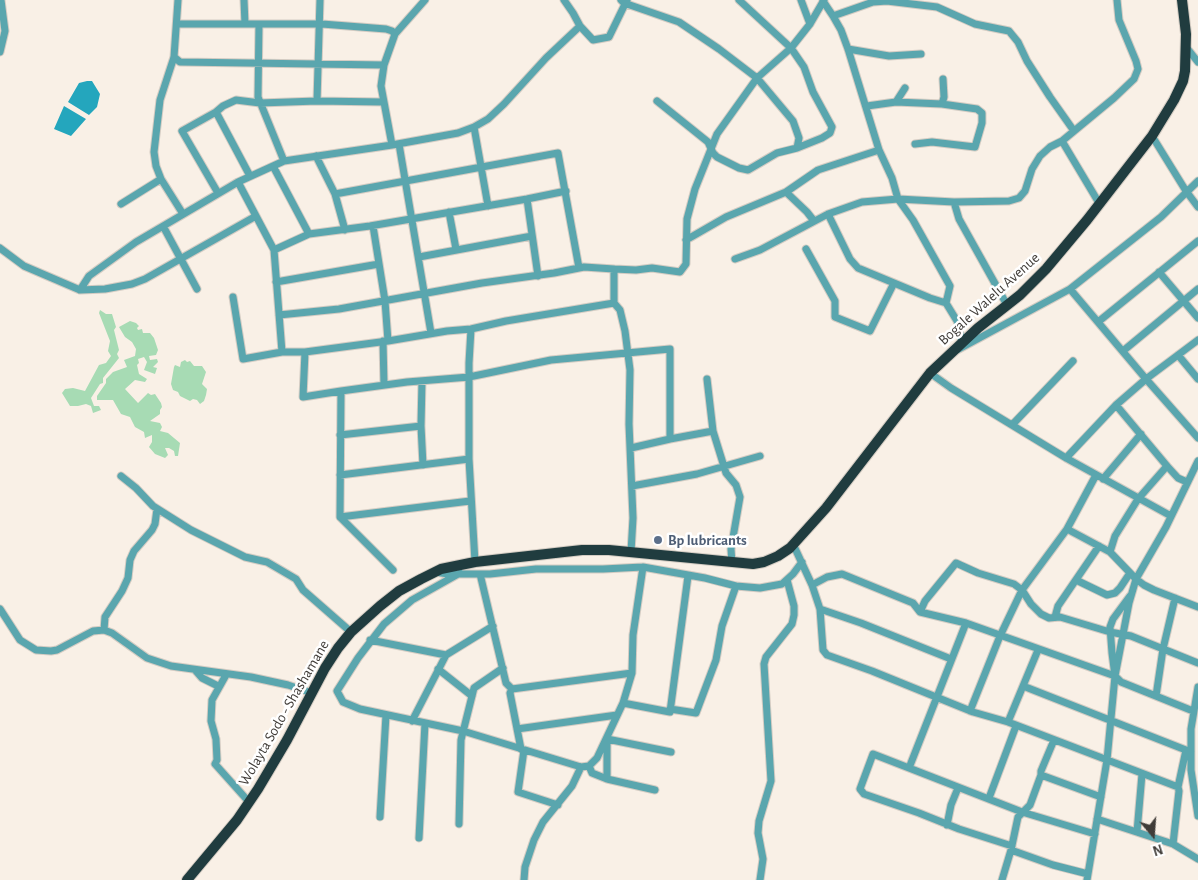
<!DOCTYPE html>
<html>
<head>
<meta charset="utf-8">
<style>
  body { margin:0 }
  #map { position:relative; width:1198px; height:880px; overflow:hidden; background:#f9f0e6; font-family:"Alegreya Sans",sans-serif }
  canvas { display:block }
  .north { position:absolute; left:1128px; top:810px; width:50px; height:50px; -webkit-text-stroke:4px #fff; paint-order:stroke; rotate:162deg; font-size:14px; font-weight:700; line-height:20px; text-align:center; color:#403c38 }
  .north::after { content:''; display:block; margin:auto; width:18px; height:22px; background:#403c38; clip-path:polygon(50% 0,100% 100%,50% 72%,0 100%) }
</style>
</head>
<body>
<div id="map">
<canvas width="1198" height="880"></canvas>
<div class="north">N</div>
</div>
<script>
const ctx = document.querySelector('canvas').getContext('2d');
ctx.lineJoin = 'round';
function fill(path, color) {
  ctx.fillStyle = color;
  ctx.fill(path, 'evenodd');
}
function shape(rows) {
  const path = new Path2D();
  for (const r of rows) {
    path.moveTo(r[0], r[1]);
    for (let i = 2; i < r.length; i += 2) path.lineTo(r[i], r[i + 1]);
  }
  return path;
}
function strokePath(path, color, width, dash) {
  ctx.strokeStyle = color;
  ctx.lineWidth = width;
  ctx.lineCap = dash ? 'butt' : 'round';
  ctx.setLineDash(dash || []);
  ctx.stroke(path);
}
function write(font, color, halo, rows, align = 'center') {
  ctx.font = font + ' "Alegreya Sans",sans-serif';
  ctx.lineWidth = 5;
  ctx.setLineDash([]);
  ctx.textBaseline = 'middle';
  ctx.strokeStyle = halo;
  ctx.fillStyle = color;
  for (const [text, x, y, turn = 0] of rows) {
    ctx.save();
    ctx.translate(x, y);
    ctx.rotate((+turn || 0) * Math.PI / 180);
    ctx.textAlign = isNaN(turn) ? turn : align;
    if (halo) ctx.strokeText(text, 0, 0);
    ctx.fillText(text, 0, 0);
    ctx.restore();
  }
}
fill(shape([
  [100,310,106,314,112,314,116,327,114,330,119,350,117,354,119,358,103,378,103,383,100,384,91,398,94,406,99,406,101,410,93,413,91,406,86,404,78,406,70,406,62,393,65,389,73,388,85,391,99,365,106,363,111,356,108,351,110,341,99,313],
  [130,321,136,323,139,326,137,328,138,330,142,329,143,333,150,333,154,338,158,350,156,355,149,356,150,360,157,359,158,362,153,367,157,368,155,374,144,370,147,362,144,357,138,359,139,363,137,365,139,374,147,379,145,382,135,380,125,389,138,403,148,393,151,395,155,394,161,403,162,407,160,410,160,414,150,421,160,423,162,427,160,431,168,433,180,443,178,456,175,456,174,451,169,448,165,448,168,455,165,458,155,454,149,447,152,442,152,435,145,438,144,432,135,427,130,417,121,414,113,400,97,400,97,396,106,383,106,379,113,372,127,367,124,360,135,356,136,349,132,342,125,337,119,327],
  [185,360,187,362,190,361,194,366,202,366,206,372,202,384,207,389,206,395,204,401,200,404,197,400,193,399,190,401,180,396,178,392,173,390,171,384,174,367,175,365,180,367,181,362]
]), '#a7dbb4');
fill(shape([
  [87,81,92,81,100,94,97,107,89,115,68,102,79,83],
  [64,106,86,119,71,136,54,129]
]), '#24a6bd');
const minor = shape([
  [178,0,174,57,160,100,154,152,156,166,161,179,183,214],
  [244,0,245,24],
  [320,0,317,101,383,102],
  [564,0,573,13,580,26],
  [621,0,624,3,679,22,719,49,757,78,793,121,799,138,797,148,777,153,748,170,739,168,717,157,713,153,708,142,657,101],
  [739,0,791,48,804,67,813,92,832,127,830,133,822,138,797,148],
  [801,0,810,24],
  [823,1,833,16,873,2,887,1,937,7,975,24,1009,31,1018,42,1027,61,1050,97,1074,131],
  [833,16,841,30,848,49,879,150,892,178,898,199,913,220,950,286,946,303,957,321,962,342],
  [177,24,322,24,386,29,392,31,395,34],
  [259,24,258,97,284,161],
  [1186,47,1198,62],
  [848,49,889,56,921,54],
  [0,52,5,31,1,0],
  [174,57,180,62,384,65,395,34,425,0],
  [384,65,381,86,392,145],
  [896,102,905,88],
  [942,104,944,97,943,79],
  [867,106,896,102,942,104,977,109,982,113,982,123,975,147,932,142,915,144],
  [216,112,182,131,218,193],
  [474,127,488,206],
  [1152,136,1186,191,1198,207],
  [399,144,431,333],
  [316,156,335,194,345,230],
  [273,166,309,234],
  [250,176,216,112,223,106,236,100,260,103,317,101],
  [238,182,274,250,282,352,305,352,303,397,341,391,340,517,393,570],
  [786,192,818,170,879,150],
  [335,194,558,153,579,268],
  [527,199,538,276],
  [954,202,1009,201,1019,198,1025,191,1032,169,1040,156,1050,147,1062,141],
  [1099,203,1062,141,1114,98,1134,79,1138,69,1136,61,1119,20,1117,0],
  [121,204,161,179],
  [449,212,456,249],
  [828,214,850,259,858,268,930,298,946,303],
  [163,226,197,289],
  [686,240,726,217,786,192,807,212,814,221],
  [0,248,24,266,80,290,89,276,136,242,238,182,284,161,392,145,458,133,474,127,488,119,504,104,546,58,580,26,593,40,609,37,627,0],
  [806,249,835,301,835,317,870,331,894,283],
  [274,250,309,234,370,226,527,199,566,191],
  [419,257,532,236],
  [735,259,760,250,828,214,862,202,898,199,954,202,959,219,1007,305],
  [1159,272,1198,318],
  [276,282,379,264],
  [1070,289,1146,379,1198,438],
  [80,290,105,289,132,284,145,279,256,216],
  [233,297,243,359,282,352],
  [614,303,620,310,625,331,630,370,629,424,633,518,631,552],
  [279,315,339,309,482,283,554,273,584,267,614,269],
  [1098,322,1198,241],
  [471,329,469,363,469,459,475,562],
  [383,341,384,385],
  [388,341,447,331,471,329,506,321,614,303,614,269,636,270,652,268,680,272,686,264,687,219,695,189,717,134,757,78,791,48,810,24,824,0],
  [959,349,1070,289,1161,217,1198,181],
  [1123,351,1198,289],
  [305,352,388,341,385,301,373,226],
  [1178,355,1198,379],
  [930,373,951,388,1066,458,1171,516],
  [707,379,713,431],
  [422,381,421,426,423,465],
  [341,391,407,382,469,377,551,360,670,349,670,439,713,431,726,473,736,485,740,497,731,549,732,563],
  [1116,405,1167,466,1178,478,1187,482],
  [1012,425,1073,361],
  [340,435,421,426],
  [631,448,670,439],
  [1066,458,1116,405,1146,379,1198,340],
  [340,475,469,459],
  [121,476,136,488,153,506,191,530,245,557,267,562,296,579,303,590,351,632],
  [1103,479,1141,434],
  [632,486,697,474,760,456],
  [340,517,470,501],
  [1067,529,1110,552,1136,579,1144,585,1154,590,1198,607],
  [793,544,812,585,820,609,823,650,827,655,872,671,973,712,1008,722,1178,787,1179,791,1173,844],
  [1110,552,1115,536,1138,499,1167,466],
  [435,572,448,574,490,574,536,569,603,569,643,567,705,578,736,586,760,588,782,584,793,574,802,562],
  [460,573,412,600,384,624,358,658,337,691,343,702,360,709,463,731,581,767,589,766,597,758,623,703,632,673,633,635,643,567],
  [480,574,506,683,512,689,632,673],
  [1076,580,1107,595,1115,593,1120,588,1130,573],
  [812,585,827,577,842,574,913,603,920,612,966,623,1115,676],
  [1130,596,1113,619,1110,627,1112,653,1115,676,1121,682,1193,711],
  [0,609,20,640,36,650,51,651,57,650,93,631,104,630,112,633,147,658,171,666,251,677,288,685,312,693],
  [820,609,861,623,951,659],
  [920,612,925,601,956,563,978,573,1014,584,1022,590,1031,604,1041,614,1049,618,1060,617,1110,632,1131,636,1198,663],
  [1055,617,1058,606,1099,546],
  [966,623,909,768,873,754,860,789,864,794,919,813,959,829,1012,846],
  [104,630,105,617,122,591,128,578,130,560,134,551,152,530,155,524,157,509],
  [370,640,446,655],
  [438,669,472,696],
  [195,670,202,678,218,686],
  [226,675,212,700,211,721,216,739,217,760,215,764,249,802],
  [1023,686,1191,752],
  [1198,687,1191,729,1191,770,1198,816],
  [512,689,510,693,521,749],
  [1156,696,1163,649,1175,598],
  [623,703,670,712,688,576],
  [670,709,696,713,716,660,722,626,736,586],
  [970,711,1000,636,1022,590,1067,529,1096,475],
  [412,721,446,655,493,626],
  [1008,722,1038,650],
  [517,729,617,715],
  [1054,740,1041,771,1041,775,1101,797],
  [524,750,518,792,558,805],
  [589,766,592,773,607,779,655,790],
  [909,768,1022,812,1095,834],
  [1041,775,1030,805,1018,817,1011,850,1053,865,1088,874],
  [607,779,607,739,671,752],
  [1178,787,1186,750],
  [989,798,1016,726],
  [380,817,386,715],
  [1097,819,1173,844,1198,859],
  [459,824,461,740,474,688,503,668],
  [947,825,951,805,958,788],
  [1137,832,1142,774],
  [419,838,425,723],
  [524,880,525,867,534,840,543,822,572,786,581,767],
  [760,880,763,859,758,833,759,821,771,781,764,664,766,657,792,624,794,615,794,606,787,580],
  [1002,880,1011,850],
  [1087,880,1107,760,1115,676,1129,603,1136,579,1166,527,1198,461]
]);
const highway = shape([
  [187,880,237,820,258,789,287,740,325,668,338,648,351,632,380,606,399,591,421,579,441,569,475,562,582,550,609,550,753,564,764,562,778,556,790,548,826,508,930,373,978,328,1020,295,1046,269,1087,220,1152,136,1174,100,1183,81,1185,71,1186,34,1182,0]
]);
strokePath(minor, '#d4ccc3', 9);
strokePath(highway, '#d4ccc3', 12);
strokePath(minor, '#5aa6ae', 7);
strokePath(highway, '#203c3f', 10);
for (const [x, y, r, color] of [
  [658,540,5,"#5c6f8a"]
]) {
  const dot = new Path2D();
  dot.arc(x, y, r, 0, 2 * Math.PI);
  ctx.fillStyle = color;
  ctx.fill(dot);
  strokePath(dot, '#fff', 2);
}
write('15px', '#403c38', '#fff', [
  ["Bogale Walelu Avenue",989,299,-42],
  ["Wolayta Sodo - Shashamane",284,713,-60]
]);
write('bold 15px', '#4e5e75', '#fff', [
  ["Bp lubricants",668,540]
], 'left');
</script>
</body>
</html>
